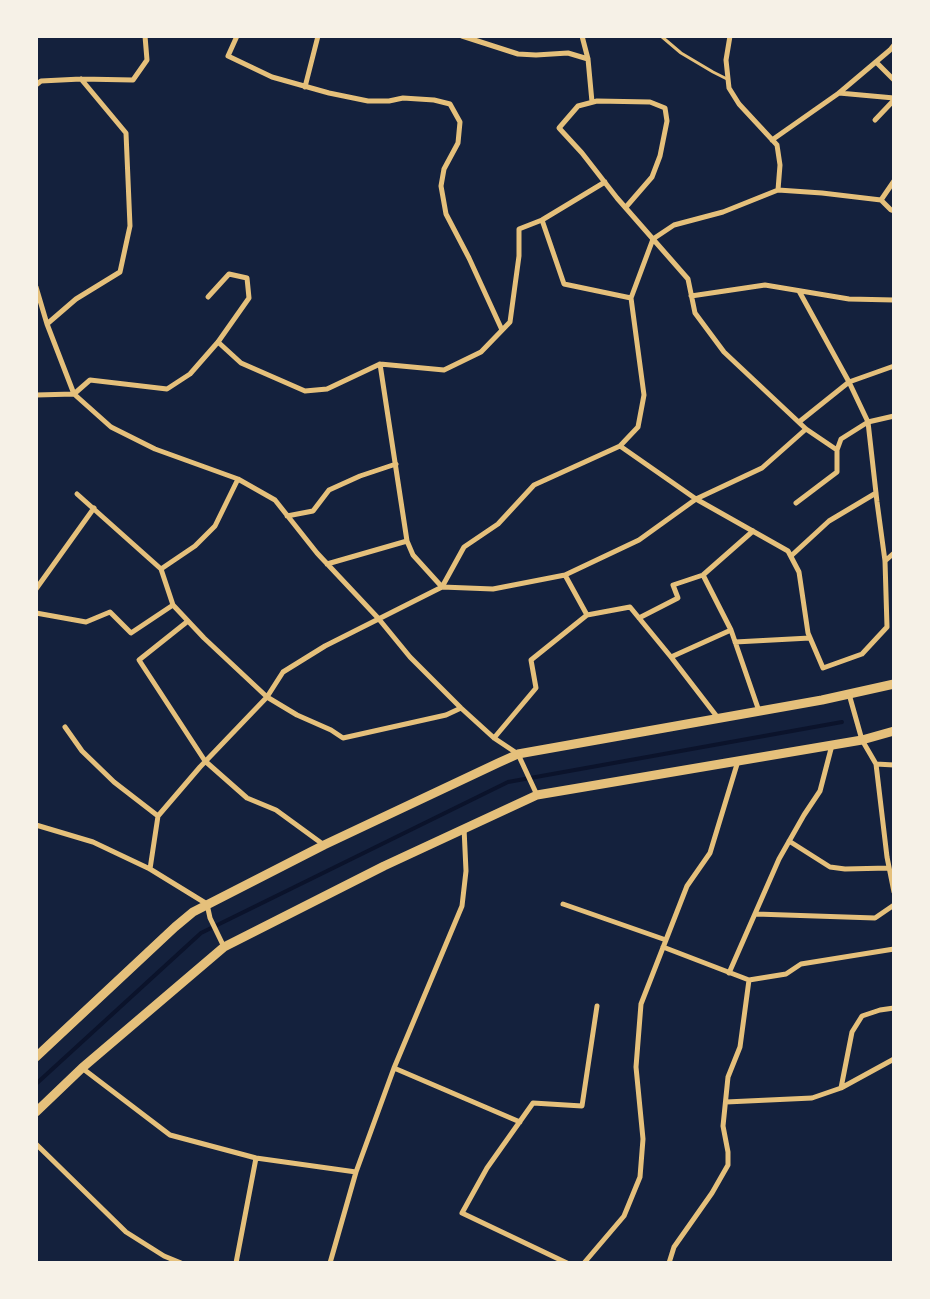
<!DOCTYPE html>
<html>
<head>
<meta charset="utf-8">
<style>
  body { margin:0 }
  #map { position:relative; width:930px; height:1299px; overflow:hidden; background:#14213d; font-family:"Open Sans",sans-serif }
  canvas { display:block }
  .frame { position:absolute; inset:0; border:38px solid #f6f1e7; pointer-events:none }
</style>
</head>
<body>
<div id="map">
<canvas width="930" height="1299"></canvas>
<div class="frame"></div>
</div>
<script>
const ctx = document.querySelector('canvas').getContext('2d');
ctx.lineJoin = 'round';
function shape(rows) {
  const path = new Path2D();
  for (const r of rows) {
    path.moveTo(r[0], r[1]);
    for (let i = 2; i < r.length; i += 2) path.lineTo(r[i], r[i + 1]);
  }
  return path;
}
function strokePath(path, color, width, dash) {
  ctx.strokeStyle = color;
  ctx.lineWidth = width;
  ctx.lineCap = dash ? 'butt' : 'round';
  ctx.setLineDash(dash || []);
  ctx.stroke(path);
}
strokePath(shape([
  [36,1084,201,933,508,782,842,722]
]), '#0b132b', 4);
strokePath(shape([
  [661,36,681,53,713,72,727,79]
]), '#e5c07b', 3);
strokePath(shape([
  [237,36,228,56,272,77,329,93,368,101,389,101,403,98,434,100,450,104,460,122,458,143,444,169,441,186,446,214,469,258,502,330],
  [462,36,518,54,536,55,568,53,588,59],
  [582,36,588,59,592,102],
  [730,36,726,60,729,88,739,104,777,145,780,165,778,190],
  [876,62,894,80],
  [36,85,41,81,81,79,133,80,147,60,145,36],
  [305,87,318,36],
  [839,93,894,98],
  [875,120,894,100],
  [772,140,839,93,890,50,894,45],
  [881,200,894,181],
  [626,207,652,177,660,156,667,121,665,108,650,102,597,101,578,106,559,128,582,153,617,198,688,279,695,313,724,352,806,429,837,450],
  [542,220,564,284,631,298],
  [36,287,47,324,74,394,111,427,155,449,238,479,275,500,317,553,378,618,410,657,461,708,494,738,518,754,537,795],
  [691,296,765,285,849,299,894,300],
  [47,324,76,299,120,272,130,226,126,133,81,79],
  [218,342,241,363,305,391,327,389,380,364,444,370,481,352,510,322,519,256,519,229,542,220,605,182],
  [380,364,407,541,413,555,442,587,464,547,498,524,534,485,620,446,638,427,644,395,631,298,653,239,674,225,723,212,778,190,822,193,881,200,891,210,894,211],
  [36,395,74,394,90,380,167,389,190,374,218,342,249,298,247,278,229,274,208,297],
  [799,422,849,382,894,366],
  [620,446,696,499,788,551,799,572,808,633,823,668,862,654,887,627,885,561,877,502,868,422,849,382,799,291],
  [238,479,215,526,195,546,161,569,173,605,204,638,267,697,297,715,331,730,343,738,446,715,461,708],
  [77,494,161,569],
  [796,503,837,472,837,450,841,439,868,422,894,416],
  [287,516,313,511,329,490,360,476,396,464],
  [791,556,829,521,876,493],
  [885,561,894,553],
  [327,564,407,541],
  [565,575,587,615],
  [703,575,731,630,759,711],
  [36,589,94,508],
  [36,613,86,622,110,612,131,633,173,605],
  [639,618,678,598,673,585,703,575,753,531],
  [188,621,139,660,205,761,247,798,276,810,324,845],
  [735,642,810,638],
  [671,657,731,630],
  [849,694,862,740,876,764,887,857,894,892],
  [65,727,82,751,114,782,158,816],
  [494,738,536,688,531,660,587,615,630,607,671,657,718,718],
  [876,764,894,765],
  [36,825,93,842,150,869,207,904,210,918,224,947],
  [789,841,830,867,845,869,889,868],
  [150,869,158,816,200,767,267,697,283,672,325,646,442,587,493,589,565,575,639,540,696,499,762,468,806,429],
  [563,904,666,940],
  [756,914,875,918,894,905],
  [663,947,749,980,786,974,801,964,894,949],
  [729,973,779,859,804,815,820,791,832,745],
  [82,1068,170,1135,256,1158,356,1172],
  [394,1068,520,1122],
  [841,1088,852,1032,862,1016,880,1010,894,1008],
  [726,1102,812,1098,841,1088,894,1059],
  [36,1144,126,1232,164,1256,181,1263],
  [236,1263,256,1158],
  [330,1263,356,1172,394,1068,462,906,466,871,464,828],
  [567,1263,462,1213,487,1168,533,1103,582,1106,597,1006],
  [584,1263,624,1216,640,1177,643,1139,636,1067,641,1004,687,886,710,853,738,761],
  [669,1263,674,1247,712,1193,728,1165,728,1152,723,1126,728,1077,740,1047,749,980]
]), '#e5c07b', 5);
strokePath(shape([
  [36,1057,175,927,193,912,324,845,498,763,518,754,822,700,894,684],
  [36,1112,82,1068,224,947,384,866,537,795,862,740,894,731]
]), '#e5c07b', 9);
</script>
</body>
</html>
